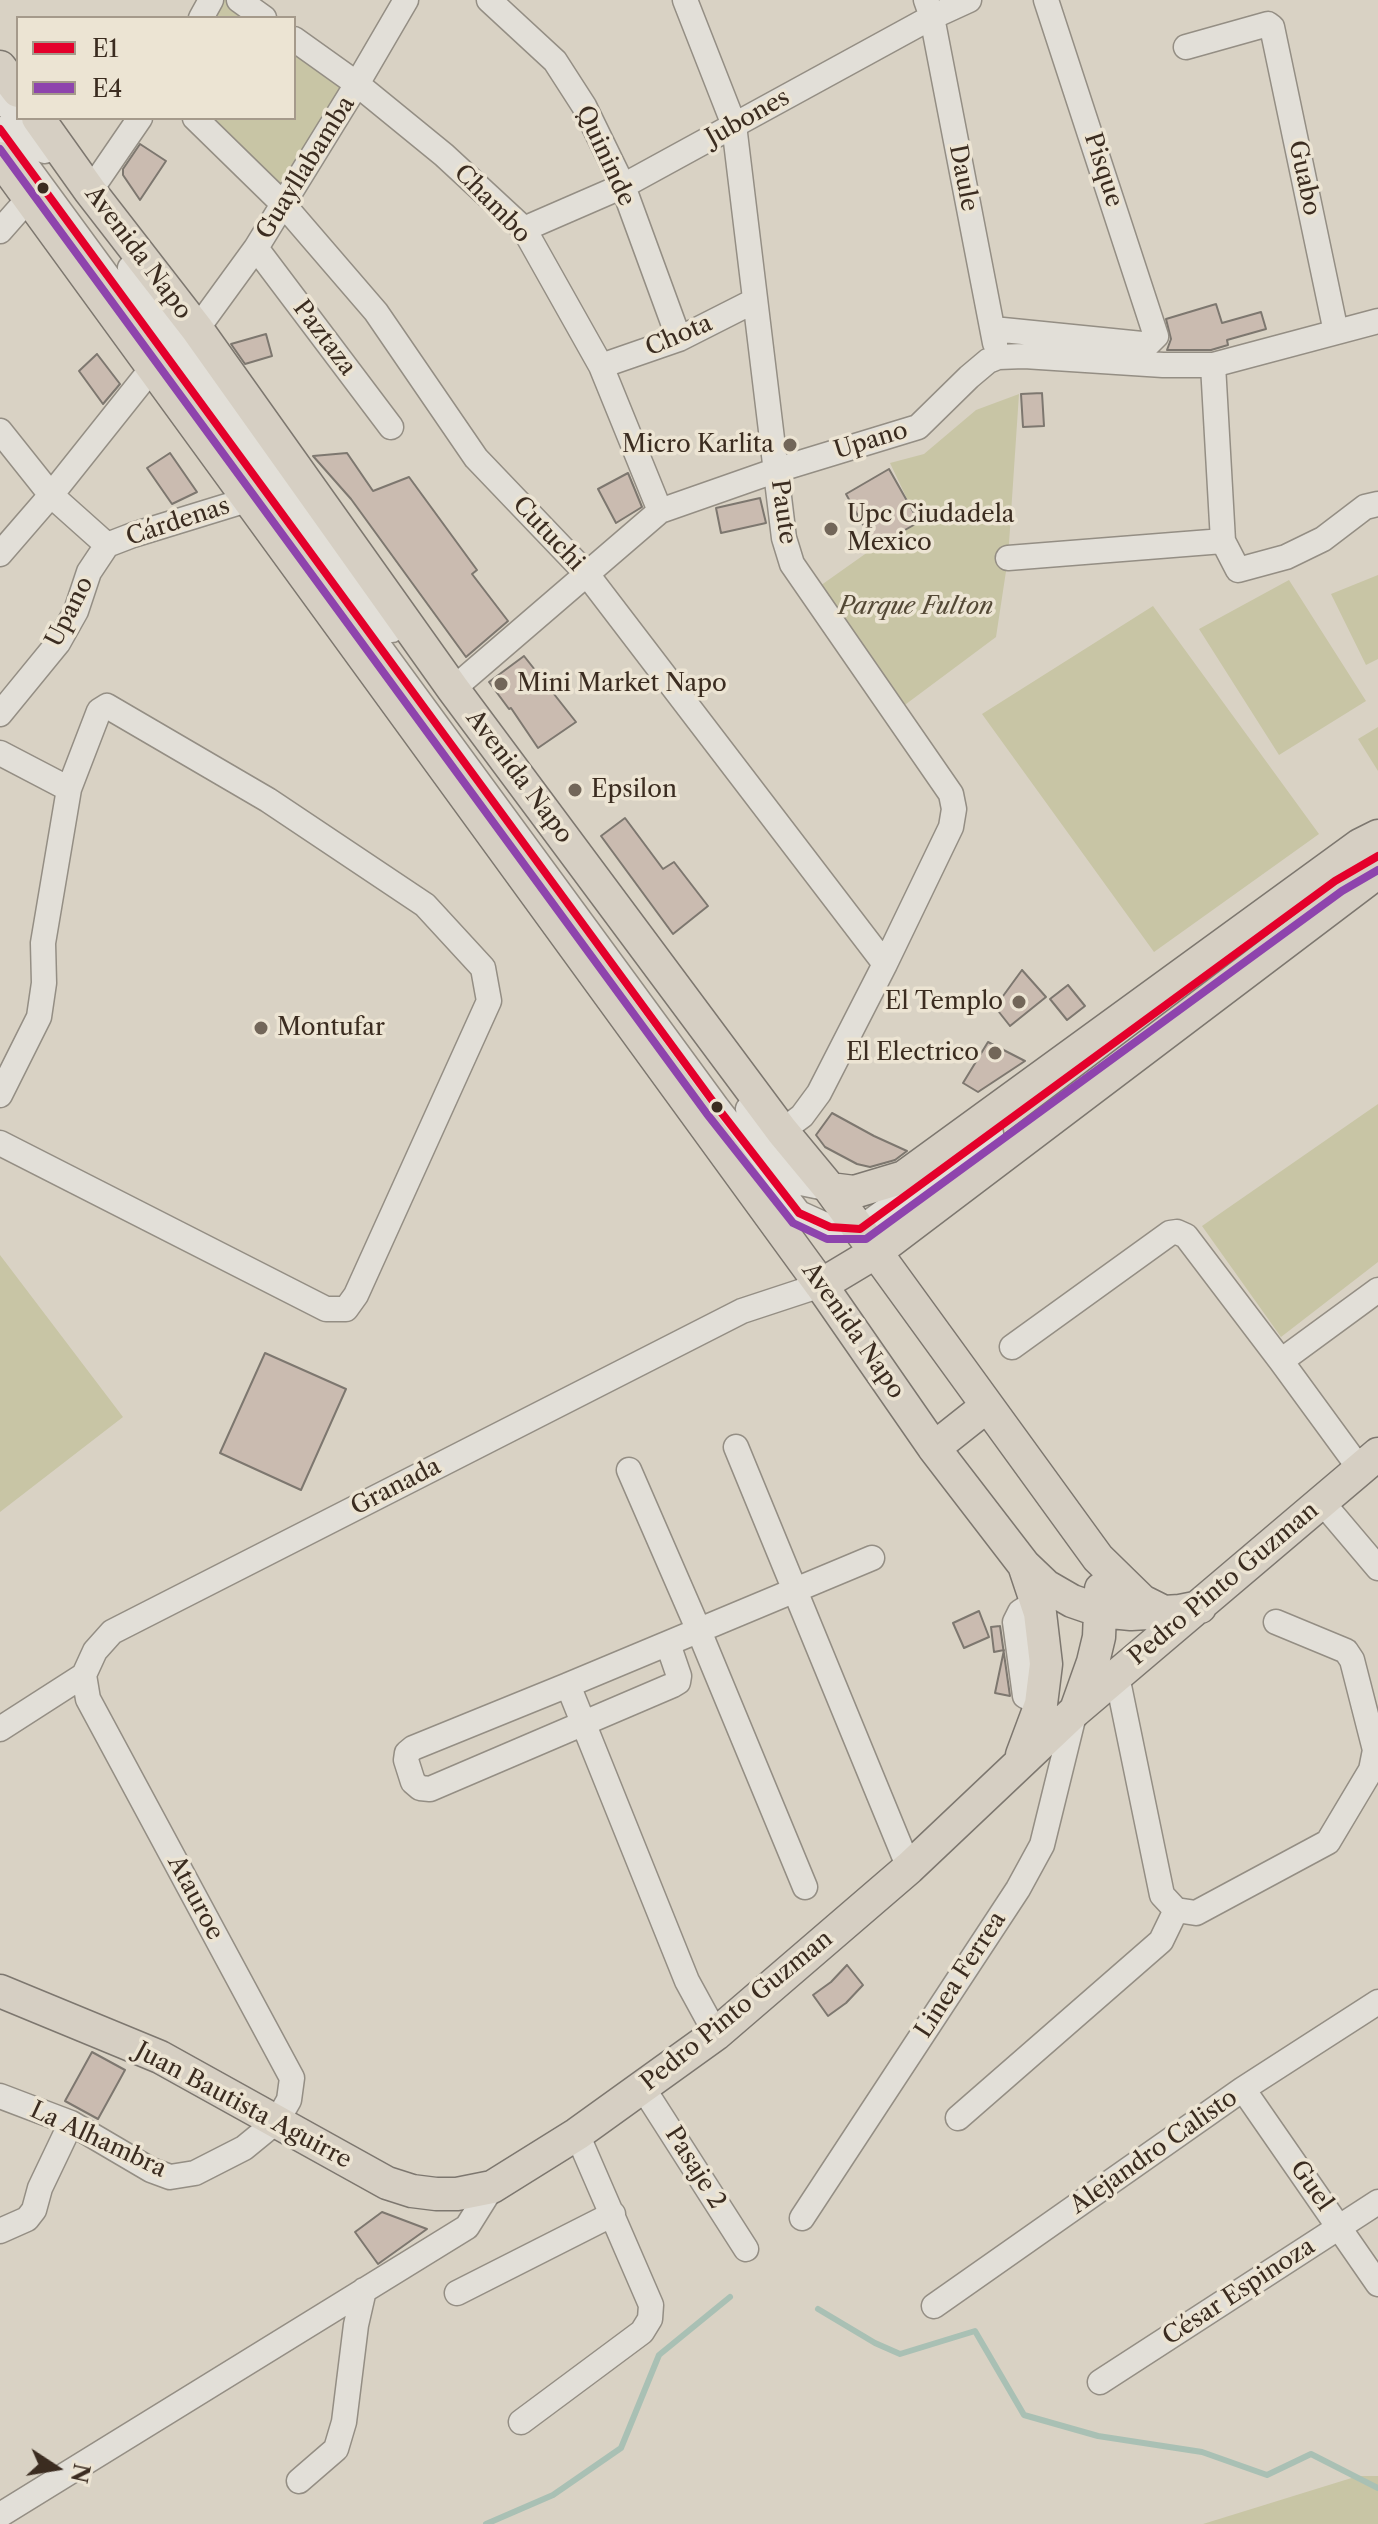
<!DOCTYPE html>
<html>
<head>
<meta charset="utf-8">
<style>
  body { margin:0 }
  #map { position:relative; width:1378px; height:2524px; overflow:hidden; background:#d9d2c4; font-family:"Libre Caslon Text",serif }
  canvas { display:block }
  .legend { position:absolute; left:16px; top:16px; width:280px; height:104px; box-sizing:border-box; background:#ece4d3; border:2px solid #a59a8b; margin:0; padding:10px 14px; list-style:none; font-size:24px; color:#3b2c20 }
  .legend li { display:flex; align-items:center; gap:16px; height:40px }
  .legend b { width:40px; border:2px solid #a59a8b }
  .north { position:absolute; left:16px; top:2428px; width:80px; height:80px; -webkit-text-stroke:6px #ece4d3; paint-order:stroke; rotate:102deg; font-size:22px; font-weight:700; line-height:32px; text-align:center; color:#3b2c20 }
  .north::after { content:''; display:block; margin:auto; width:28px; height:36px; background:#3b2c20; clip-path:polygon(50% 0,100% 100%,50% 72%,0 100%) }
</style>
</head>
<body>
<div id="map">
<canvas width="1378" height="2524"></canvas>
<ul class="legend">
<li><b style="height:10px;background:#e4002b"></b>E1</li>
<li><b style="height:10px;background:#8e44ad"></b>E4</li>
</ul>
<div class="north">N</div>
</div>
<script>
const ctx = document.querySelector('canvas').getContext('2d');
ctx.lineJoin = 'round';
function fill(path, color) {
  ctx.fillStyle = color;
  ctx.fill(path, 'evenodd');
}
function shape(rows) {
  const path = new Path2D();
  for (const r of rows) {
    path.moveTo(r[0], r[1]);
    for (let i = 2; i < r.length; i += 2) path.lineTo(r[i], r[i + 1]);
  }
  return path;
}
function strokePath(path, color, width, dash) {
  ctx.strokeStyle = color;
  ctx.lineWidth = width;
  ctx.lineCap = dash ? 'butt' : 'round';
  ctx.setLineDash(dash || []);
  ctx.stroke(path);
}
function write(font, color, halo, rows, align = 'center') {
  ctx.font = font + ' "Libre Caslon Text",serif';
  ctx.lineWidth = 7;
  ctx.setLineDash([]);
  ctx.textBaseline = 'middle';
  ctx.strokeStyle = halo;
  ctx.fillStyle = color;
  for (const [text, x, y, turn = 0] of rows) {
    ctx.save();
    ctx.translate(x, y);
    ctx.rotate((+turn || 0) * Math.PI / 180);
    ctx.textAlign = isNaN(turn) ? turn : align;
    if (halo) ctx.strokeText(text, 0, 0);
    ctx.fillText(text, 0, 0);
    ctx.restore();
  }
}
fill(shape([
  [211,0,239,0,264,18,201,18],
  [294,39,357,84,283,204,195,118,294,118],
  [1019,394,1008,558,996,637,894,713,810,593,875,547,918,522,890,463,924,454,976,410],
  [1378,575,1378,659,1366,665,1331,594],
  [1289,580,1366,701,1279,755,1199,629],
  [1153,606,1319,834,1154,952,982,714],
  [1378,727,1378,771,1358,739],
  [1378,1104,1378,1262,1281,1337,1202,1226],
  [0,1255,123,1417,0,1512],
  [1358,2476,1378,2476,1378,2524,1203,2524]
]), '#c8c5a5');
strokePath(shape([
  [818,2309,875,2343,900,2354,975,2331,1024,2415,1098,2436,1202,2452,1267,2475,1311,2454,1378,2488],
  [486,2524,553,2495,621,2448,659,2355,730,2297]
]), '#a9c0b4', 6);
const building = shape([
  [140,144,166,161,140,200,123,175,123,169,140,144],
  [1216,304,1222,323,1261,312,1266,329,1227,340,1228,345,1211,350,1167,350,1171,339,1166,319,1216,304],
  [266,334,272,356,245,364,231,344,266,334],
  [97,354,120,384,103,404,79,371,97,354],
  [1042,393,1044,426,1023,427,1021,394,1042,393],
  [170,453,197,492,172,504,147,468,170,453],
  [347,453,373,491,409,477,477,570,472,574,508,621,466,657,351,499,313,456,347,453],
  [889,469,919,522,875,547,846,494,889,469],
  [628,473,642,507,616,523,598,489,628,473],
  [760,498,766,523,721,533,716,508,760,498],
  [524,656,576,722,538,748,511,708,509,709,489,682,524,656],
  [625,818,663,869,674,862,708,906,673,934,601,836,625,818],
  [1022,970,1046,997,1010,1026,995,1007,1022,970],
  [1068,985,1085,1006,1067,1020,1050,999,1068,985],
  [988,1042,1025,1061,978,1092,963,1083,988,1042],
  [832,1113,874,1136,907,1151,895,1160,870,1167,857,1164,825,1147,816,1135,832,1113],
  [265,1353,346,1389,301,1490,220,1453,265,1353],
  [979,1611,989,1637,964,1648,953,1623,979,1611],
  [1000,1626,1010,1696,995,1693,1004,1650,994,1652,991,1627,1000,1626],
  [847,1965,863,1985,846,2003,828,2016,813,1995,831,1982,847,1965],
  [92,2052,125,2070,98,2119,65,2101,92,2052],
  [382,2212,427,2229,378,2264,355,2232,382,2212]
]);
fill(building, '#cabbb0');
strokePath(building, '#7d776f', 2);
const minor = shape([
  [239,0,264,18],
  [489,0,555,61,584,106,623,186,679,339],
  [685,0,734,125,784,538,792,564,951,794,954,809,951,827,885,964,819,1093,802,1116,782,1131],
  [926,0,932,17,995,343],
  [201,18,211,0],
  [294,39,357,84,444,155,524,229,601,366,660,511],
  [1186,47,1268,24,1272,27,1336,332],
  [0,97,45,151],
  [195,118,283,204,376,312,476,458,586,573,885,964],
  [0,129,717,1107,799,1213,830,1227,860,1229,991,1133],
  [90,191,140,118],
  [524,229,623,186,932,17,969,0],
  [0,231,30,197],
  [256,248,391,427],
  [130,268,392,630],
  [197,329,256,248,357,84,406,0],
  [993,329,1142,344,1148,344,1156,336,1046,0],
  [1213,365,1223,541,1238,570,1286,557,1323,539,1365,507,1378,504],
  [601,366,679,339,754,301],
  [0,431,51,495,107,545],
  [107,545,133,535,250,499],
  [0,554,51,495,153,367],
  [1008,558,1223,541],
  [453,689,660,511,777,470,918,427,969,377,988,361,998,357,1024,356,1163,365,1213,365,1378,321],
  [0,714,58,643,76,611,89,572,107,545],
  [0,753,69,789],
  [1321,892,1378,856],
  [0,1095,39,1017,44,983,43,943,69,789,99,711,107,706,268,800,425,905,483,968,489,1001,356,1295,346,1309,326,1309,0,1143],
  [748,1109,794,1179,801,1183,830,1189],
  [1012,1347,1170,1233,1177,1232,1186,1236,1281,1361,1360,1469],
  [1281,1361,1378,1290],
  [736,1447,909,1868],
  [629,1470,699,1631,805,1887],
  [1322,1502,1378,1568],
  [1036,1602,1020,1612,1015,1622,1025,1696,1041,1704],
  [1117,1676,1162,1895,1176,1910,1196,1913,1328,1842,1371,1770,1375,1750,1352,1660,1346,1651,1276,1622],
  [568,1685,413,1748,407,1753,406,1760,413,1782,420,1788,430,1789,673,1685,678,1682,679,1676,668,1644],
  [0,1729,84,1675,95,1651,112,1632,742,1311,821,1285],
  [716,2034,687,1981,568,1685,872,1558],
  [643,2088,746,2249],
  [1243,2089,1378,2284],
  [0,2096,71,2123,151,2170,170,2177,195,2173,244,2148,277,2121,289,2100,292,2078,88,1699,84,1675],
  [958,2118,1161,1941,1176,1910],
  [802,2218,1018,1889,1042,1845,1075,1711],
  [0,2231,27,2219,34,2210,40,2188,71,2123],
  [457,2293,613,2214],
  [934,2306,1243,2089,1378,2002],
  [1100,2382,1378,2202],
  [521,2422,642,2332,650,2319,651,2305,577,2134],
  [299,2481,336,2449,344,2422,356,2325,364,2290],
  [0,2515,467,2227,492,2187]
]);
const major = shape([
  [0,67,18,91],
  [38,118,90,191,197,329,453,689,782,1131,830,1189,1098,1558,1142,1601,1162,1611],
  [0,158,821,1285,934,1448,1024,1565,1046,1586,1072,1601,1101,1611,1131,1614,1180,1611,1200,1607],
  [830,1189,854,1192,904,1177,1360,845,1378,836],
  [821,1285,876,1252,1378,872],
  [934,1448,987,1406],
  [1077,1707,1093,1662,1099,1637,1101,1589],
  [1022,1755,1041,1704,1046,1664,1040,1613,1025,1568],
  [0,1991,160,2057,387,2183,412,2191,436,2194,457,2194,492,2187,577,2134,716,2034,909,1868,1075,1711,1378,1454]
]);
strokePath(minor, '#948e84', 27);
strokePath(major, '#7d776f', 35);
strokePath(minor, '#e2dfd8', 24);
strokePath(major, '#d6cfc3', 32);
strokePath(shape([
  [0,129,717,1107,799,1213,830,1227,860,1229,1335,881,1378,856]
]), '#e4002b', 8);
strokePath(shape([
  [0,149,707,1114,793,1223,827,1239,866,1239,1342,891,1378,870]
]), '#8e44ad', 8);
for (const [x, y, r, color] of [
  [43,188,7,"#3b2c20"],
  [790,445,8,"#726659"],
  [831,529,8,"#726659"],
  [501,684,8,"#726659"],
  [575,790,8,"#726659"],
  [1019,1002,8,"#726659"],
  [261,1028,8,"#726659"],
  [995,1053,8,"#726659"],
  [717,1107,7,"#3b2c20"]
]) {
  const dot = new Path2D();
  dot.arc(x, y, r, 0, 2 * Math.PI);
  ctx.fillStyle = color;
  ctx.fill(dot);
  strokePath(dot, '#ece4d3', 3);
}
write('24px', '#3b2c20', '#ece4d3', [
  ["Jubones",748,118,-29],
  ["Quininde",605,156,65],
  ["Guayllabamba",306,168,-58],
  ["Pisque",1103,170,72],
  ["Daule",963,178,79],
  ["Guabo",1304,178,78],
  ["Chambo",492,204,46],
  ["Avenida Napo",138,253,53],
  ["Chota",679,336,-23],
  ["Paztaza",324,338,53],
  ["Upano",871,441,-17],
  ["Paute",783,512,82],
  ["Cárdenas",178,522,-18],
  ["Cutuchi",548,534,47],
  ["Upano",70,612,-63],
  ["Avenida Napo",519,777,53],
  ["Avenida Napo",853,1331,55],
  ["Granada",396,1487,-27],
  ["Pedro Pinto Guzman",1224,1584,-40],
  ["Atauroe",195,1898,62],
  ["Linea Ferrea",961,1975,-57],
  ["Pedro Pinto Guzman",737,2011,-39],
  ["Juan Bautista Aguirre",243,2106,28],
  ["La Alhambra",98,2140,25],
  ["Alejandro Calisto",1154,2152,-35],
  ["Pasaje 2",695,2168,58],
  ["Guel",1311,2186,55],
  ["César Espinoza",1239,2292,-33]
]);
write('24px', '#3b2c20', '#ece4d3', [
  ["Micro Karlita",774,445,"right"],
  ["Upc Ciudadela",847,515],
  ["Mexico",847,543],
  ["Mini Market Napo",517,684],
  ["Epsilon",591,790],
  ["El Templo",1003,1002,"right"],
  ["Montufar",277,1028],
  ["El Electrico",979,1053,"right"]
], 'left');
write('italic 24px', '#544936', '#ece4d3', [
  ["Parque Fulton",916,607]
]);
</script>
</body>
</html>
